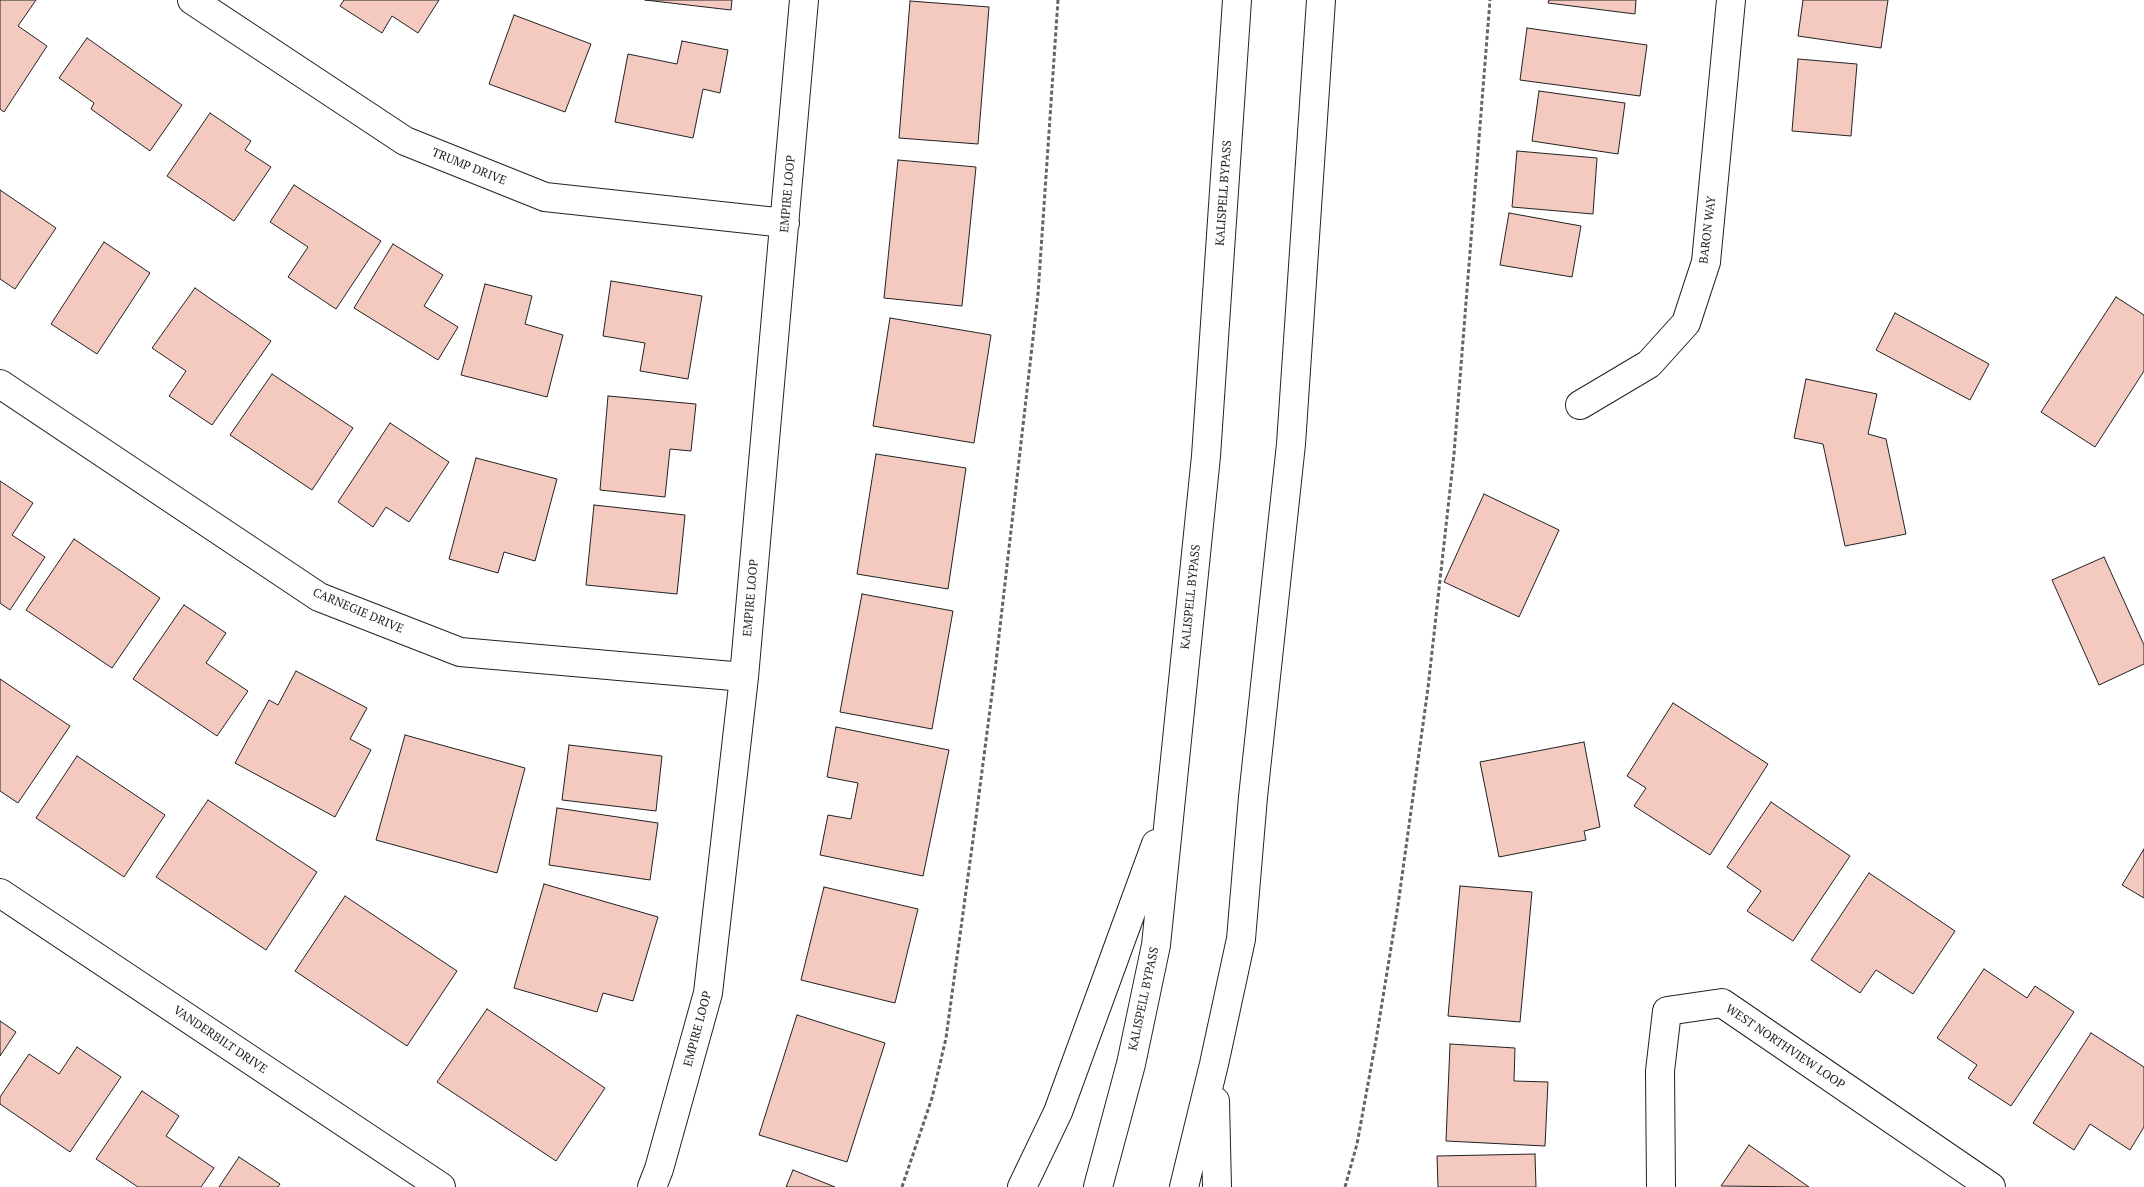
<!DOCTYPE html>
<html>
<head>
<meta charset="utf-8">
<style>
  body { margin:0 }
  canvas { display:block; background:#fff }
</style>
</head>
<body>
<canvas width="2144" height="1187"></canvas>
<script>
const ctx = document.querySelector('canvas').getContext('2d');
ctx.lineJoin = 'round';
function fill(path, color) {
  ctx.fillStyle = color;
  ctx.fill(path, 'evenodd');
}
function shape(rows) {
  const path = new Path2D();
  for (const r of rows) {
    path.moveTo(r[0], r[1]);
    for (let i = 2; i < r.length; i += 2) path.lineTo(r[i], r[i + 1]);
  }
  return path;
}
function strokePath(path, color, width, dash) {
  ctx.strokeStyle = color;
  ctx.lineWidth = width;
  ctx.lineCap = dash ? 'butt' : 'round';
  ctx.setLineDash(dash || []);
  ctx.stroke(path);
}
function write(font, color, halo, rows, align = 'center') {
  ctx.font = font + ' "PT Serif",serif';
  ctx.lineWidth = 4;
  ctx.setLineDash([]);
  ctx.textBaseline = 'middle';
  ctx.strokeStyle = halo;
  ctx.fillStyle = color;
  for (const [text, x, y, turn = 0] of rows) {
    ctx.save();
    ctx.translate(x, y);
    ctx.rotate((+turn || 0) * Math.PI / 180);
    ctx.textAlign = isNaN(turn) ? turn : align;
    if (halo) ctx.strokeText(text, 0, 0);
    ctx.fillText(text, 0, 0);
    ctx.restore();
  }
}
const building = shape([
  [0,0,36,0,18,26,47,46,4,112,0,109,0,0],
  [344,0,439,0,418,33,392,16,382,33,340,6,344,0],
  [645,0,732,0,731,10,645,0],
  [1549,0,1636,0,1635,14,1548,3,1549,0],
  [1803,0,1888,0,1881,48,1798,36,1803,0],
  [910,1,989,7,978,144,899,138,910,1],
  [514,15,591,44,565,112,489,84,514,15],
  [1527,28,1647,45,1640,96,1520,80,1527,28],
  [87,38,182,105,150,151,91,109,94,103,59,78,87,38],
  [682,41,728,50,720,93,703,89,693,138,615,122,628,54,677,64,682,41],
  [1798,59,1857,64,1851,136,1792,131,1798,59],
  [1539,91,1625,103,1618,154,1532,141,1539,91],
  [210,113,251,141,245,150,271,167,234,221,167,176,210,113],
  [1517,151,1597,158,1593,214,1512,207,1517,151],
  [898,160,976,167,962,306,884,298,898,160],
  [294,185,381,241,336,309,288,277,308,247,270,222,294,185],
  [0,190,56,228,15,289,0,279,0,190],
  [1509,213,1581,226,1572,277,1500,265,1509,213],
  [104,242,150,273,97,354,51,324,104,242],
  [393,244,443,275,424,306,458,327,438,360,354,308,393,244],
  [611,281,702,296,688,379,640,371,645,343,603,336,611,281],
  [485,284,532,296,525,324,563,335,547,397,461,375,485,284],
  [195,288,271,341,212,425,169,396,186,371,152,348,195,288],
  [2116,297,2144,315,2144,371,2095,447,2041,412,2116,297],
  [1895,313,1989,364,1970,400,1876,350,1895,313],
  [890,318,991,335,974,443,873,426,890,318],
  [272,374,353,428,312,490,230,435,272,374],
  [1806,379,1877,394,1868,434,1886,439,1906,534,1845,546,1823,444,1794,438,1806,379],
  [608,396,696,404,691,451,670,449,665,497,600,490,608,396],
  [390,423,449,462,409,522,386,507,373,527,338,502,390,423],
  [876,454,966,468,948,589,857,574,876,454],
  [476,458,557,479,535,561,504,552,498,573,449,559,476,458],
  [0,481,33,503,12,535,45,557,10,610,0,603,0,481],
  [1484,494,1559,530,1519,617,1444,582,1484,494],
  [594,505,685,515,677,594,586,585,594,505],
  [74,539,160,598,112,668,26,610,74,539],
  [2104,557,2144,645,2144,664,2099,685,2052,580,2104,557],
  [862,594,953,611,932,729,840,712,862,594],
  [184,605,226,633,206,663,248,691,217,736,133,679,184,605],
  [296,671,367,708,350,739,371,750,335,817,235,763,269,700,278,705,296,671],
  [0,679,70,726,18,803,0,791,0,679],
  [1673,703,1768,764,1710,855,1634,806,1646,788,1627,776,1673,703],
  [836,727,949,750,923,876,820,855,828,815,851,819,858,783,827,777,836,727],
  [405,735,525,768,497,873,376,840,405,735],
  [1584,742,1600,827,1584,831,1586,840,1499,857,1480,762,1584,742],
  [569,745,662,756,656,811,562,800,569,745],
  [77,756,165,815,124,877,36,818,77,756],
  [208,800,317,872,266,950,156,877,208,800],
  [1771,802,1850,856,1793,941,1747,911,1761,891,1727,867,1771,802],
  [557,808,658,823,650,880,549,865,557,808],
  [2144,849,2144,898,2122,885,2144,849],
  [1869,873,1955,931,1913,994,1876,970,1860,993,1811,960,1869,873],
  [544,884,658,917,633,1001,603,993,597,1012,514,988,544,884],
  [1460,886,1532,892,1520,1022,1448,1016,1460,886],
  [824,887,918,909,895,1003,801,980,824,887],
  [345,896,457,971,407,1046,295,971,345,896],
  [1984,969,2027,998,2035,986,2074,1012,2011,1106,1968,1078,1977,1065,1937,1038,1984,969],
  [487,1009,605,1088,556,1161,437,1082,487,1009],
  [797,1015,885,1043,847,1162,759,1135,797,1015],
  [0,1021,16,1032,0,1056,0,1021],
  [2091,1033,2144,1067,2144,1127,2130,1150,2090,1124,2074,1150,2033,1123,2091,1033],
  [1450,1044,1515,1048,1514,1081,1548,1082,1545,1146,1446,1141,1450,1044],
  [77,1047,121,1077,70,1152,0,1104,0,1097,29,1054,59,1074,77,1047],
  [142,1091,179,1116,166,1136,214,1168,201,1187,138,1187,96,1159,142,1091],
  [1749,1145,1809,1187,1721,1186,1749,1145],
  [1535,1154,1536,1187,1438,1187,1437,1156,1535,1154],
  [239,1157,280,1184,278,1187,219,1187,239,1157],
  [793,1170,835,1187,786,1187,793,1170]
]);
fill(building, '#f3c9c0');
strokePath(building, '#222', 1);
const minor = shape([
  [192,0,405,141,545,197,785,223],
  [0,384,319,597,460,652,744,677],
  [1580,405,1649,364,1686,323,1706,262,1731,0],
  [0,893,441,1187],
  [652,1187,659,1169,708,993,744,677,804,0],
  [1661,1187,1660,1071,1667,1011,1722,1003,1991,1187]
]);
const trunk = shape([
  [1215,1101,1217,1187],
  [1022,1187,1058,1112,1156,844],
  [1098,1187,1131,1064,1156,945,1206,456,1237,0],
  [1184,1187,1214,1064,1241,939,1253,797,1291,444,1321,0]
]);
strokePath(minor, '#222', 30);
strokePath(trunk, '#222', 30);
strokePath(shape([
  [902,1187,932,1098,946,1038,975,825,995,671,1038,294,1058,0],
  [1345,1187,1357,1144,1376,1040,1398,905,1428,688,1454,454,1490,0]
]), '#646464', 3, [4, 2.5]);
strokePath(minor, '#fff', 28);
strokePath(trunk, '#fff', 28);
write('12px', '#222', '#fff', [
  ["TRUMP DRIVE",469,167,22],
  ["KALISPELL BYPASS",1224,193,-86],
  ["EMPIRE LOOP",788,194,-85],
  ["BARON WAY",1708,230,-83],
  ["KALISPELL BYPASS",1191,597,-84],
  ["EMPIRE LOOP",751,598,-85],
  ["CARNEGIE DRIVE",358,611,23],
  ["KALISPELL BYPASS",1144,999,-78],
  ["EMPIRE LOOP",698,1029,-75],
  ["VANDERBILT DRIVE",220,1040,34],
  ["WEST NORTHVIEW LOOP",1785,1047,34]
]);
</script>
</body>
</html>
